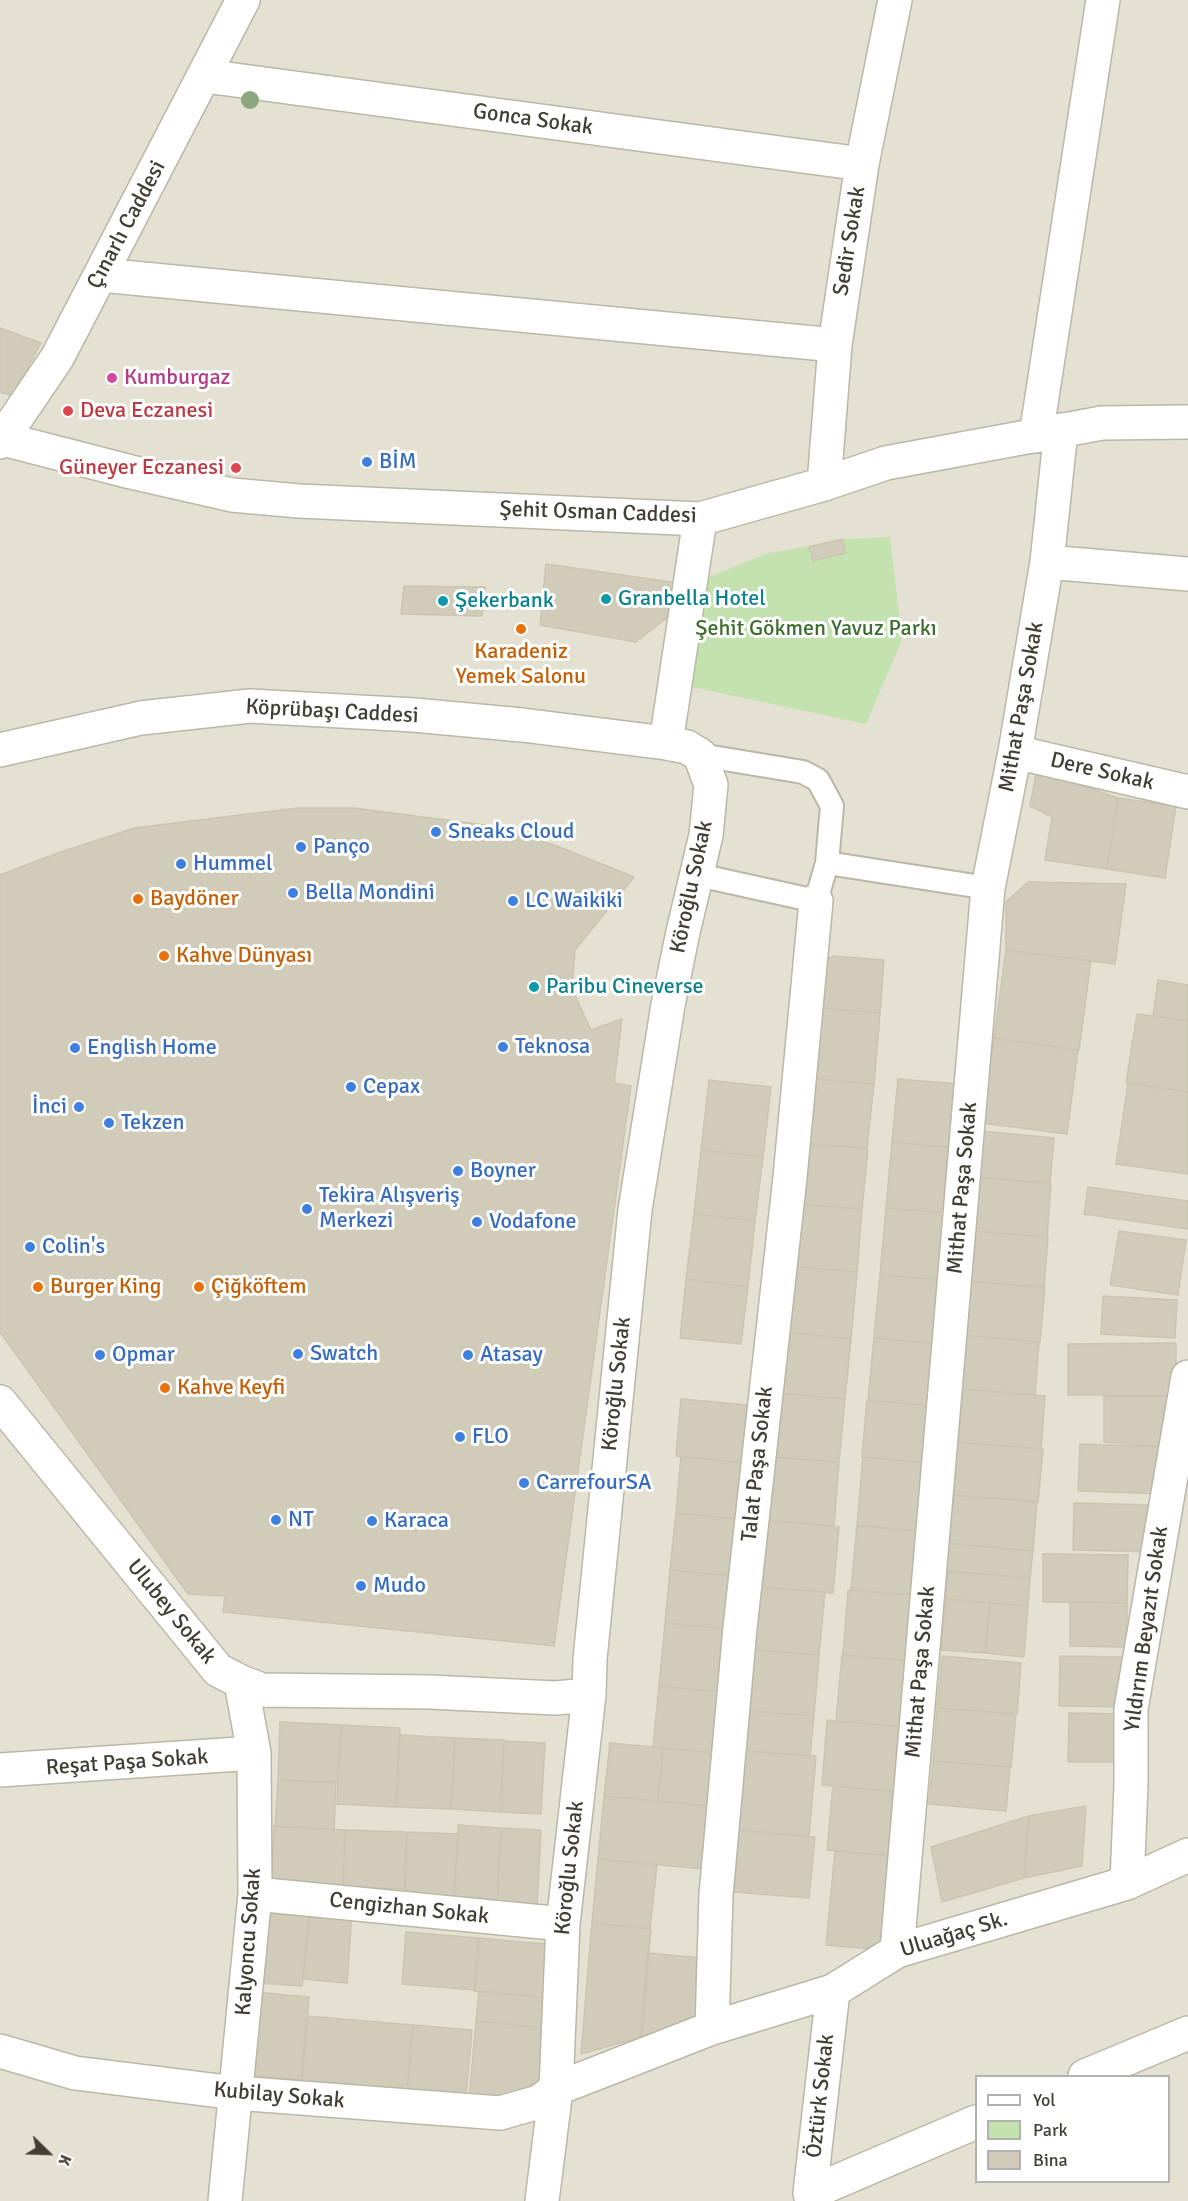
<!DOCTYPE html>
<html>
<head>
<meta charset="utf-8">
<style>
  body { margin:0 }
  #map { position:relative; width:1188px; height:2201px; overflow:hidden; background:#f0eee3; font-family:Signika,sans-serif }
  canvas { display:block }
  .legend { position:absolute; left:975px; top:2075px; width:195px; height:108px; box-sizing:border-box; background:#fff; border:2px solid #b3b2ae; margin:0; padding:8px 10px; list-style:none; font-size:18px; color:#423e34 }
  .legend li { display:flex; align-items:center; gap:12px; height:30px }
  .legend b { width:30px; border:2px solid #b3b2ae }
  .north { position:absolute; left:18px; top:2123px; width:60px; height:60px; -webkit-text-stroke:4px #fff; paint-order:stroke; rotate:113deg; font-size:16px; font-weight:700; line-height:24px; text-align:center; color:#423e34 }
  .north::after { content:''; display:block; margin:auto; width:21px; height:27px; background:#423e34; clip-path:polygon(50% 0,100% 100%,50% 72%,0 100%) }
</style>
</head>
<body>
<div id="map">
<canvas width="1188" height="2201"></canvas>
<ul class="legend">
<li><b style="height:8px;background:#fff"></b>Yol</li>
<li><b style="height:16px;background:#c4e2af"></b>Park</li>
<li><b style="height:16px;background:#d1cbba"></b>Bina</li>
</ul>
<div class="north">K</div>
</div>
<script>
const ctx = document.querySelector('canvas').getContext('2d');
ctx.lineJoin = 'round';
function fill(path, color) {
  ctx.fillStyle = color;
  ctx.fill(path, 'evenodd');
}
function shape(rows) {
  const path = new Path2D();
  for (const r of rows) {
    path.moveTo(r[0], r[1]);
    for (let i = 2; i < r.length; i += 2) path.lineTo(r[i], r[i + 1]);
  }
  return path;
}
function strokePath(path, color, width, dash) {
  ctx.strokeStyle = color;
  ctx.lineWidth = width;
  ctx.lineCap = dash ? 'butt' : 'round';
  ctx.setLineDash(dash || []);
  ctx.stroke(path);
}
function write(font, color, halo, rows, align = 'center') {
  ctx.font = font + ' Signika,sans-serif';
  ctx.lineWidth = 6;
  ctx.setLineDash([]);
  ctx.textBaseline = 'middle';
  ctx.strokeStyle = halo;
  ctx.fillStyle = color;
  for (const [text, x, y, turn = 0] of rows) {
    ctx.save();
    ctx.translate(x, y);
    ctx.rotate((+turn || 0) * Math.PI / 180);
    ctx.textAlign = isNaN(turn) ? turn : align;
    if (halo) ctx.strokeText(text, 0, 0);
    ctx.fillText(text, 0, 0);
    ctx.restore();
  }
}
fill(shape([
  [0,0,1188,0,1188,2201,0,2201],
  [976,2076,1168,2076,1168,2182,976,2182]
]), '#e4e1d2');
fill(shape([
  [890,537,902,640,866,724,687,686,702,580,765,554,844,539]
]), '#c4e2af');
const building = shape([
  [0,328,41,343,13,396,0,392,0,328],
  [842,539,846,553,813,561,809,547,842,539],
  [546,564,671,582,669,616,636,642,540,625,546,564],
  [404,586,485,587,482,616,401,614,404,586],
  [1037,769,1118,798,1107,869,1045,860,1052,817,1030,806,1037,769],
  [1118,798,1176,806,1165,878,1107,869,1118,798],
  [297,808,354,808,485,825,554,845,634,877,575,950,572,989,591,1030,622,1019,614,1083,631,1086,554,1646,223,1612,225,1596,188,1594,0,1332,0,875,55,854,134,828,297,808],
  [1028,882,1126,884,1115,964,1006,950,1006,902,1028,882],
  [1006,950,1091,961,1079,1050,994,1038,1006,950],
  [833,956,884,960,880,1013,814,1007,818,966,833,956],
  [1158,980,1188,985,1188,1021,1153,1016,1158,980],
  [814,1007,880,1013,874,1084,807,1078,814,1007],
  [1137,1014,1188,1021,1188,1092,1126,1083,1137,1014],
  [994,1038,1078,1050,1067,1134,982,1123,994,1038],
  [807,1078,874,1084,867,1148,801,1143,807,1078],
  [898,1079,959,1084,954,1148,892,1142,898,1079],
  [709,1080,771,1087,763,1157,701,1150,709,1080],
  [1128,1083,1188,1092,1188,1174,1116,1164,1128,1083],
  [981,1131,1054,1138,1050,1183,977,1177,981,1131],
  [892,1142,954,1148,948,1213,886,1208,892,1142],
  [801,1143,868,1149,862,1209,796,1204,801,1143],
  [701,1150,763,1157,755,1221,694,1214,701,1150],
  [977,1177,1051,1184,1047,1237,972,1231,977,1177],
  [1088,1187,1188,1201,1188,1229,1084,1214,1088,1187],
  [795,1204,862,1209,857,1272,789,1266,795,1204],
  [886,1208,948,1213,942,1280,880,1275,886,1208],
  [694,1214,755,1221,748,1287,686,1279,694,1214],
  [972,1231,1048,1237,1044,1288,968,1281,972,1231],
  [1119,1231,1186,1240,1178,1295,1110,1285,1119,1231],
  [789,1266,857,1272,851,1339,783,1332,789,1266],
  [880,1275,942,1280,936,1344,874,1338,880,1275],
  [686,1279,748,1287,741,1344,680,1338,686,1279],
  [968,1281,1045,1287,1040,1342,964,1335,968,1281],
  [1103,1296,1177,1300,1175,1338,1101,1334,1103,1296],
  [783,1332,851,1339,845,1399,778,1393,783,1332],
  [964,1335,1039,1342,1035,1395,960,1389,964,1335],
  [874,1338,936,1344,931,1406,868,1400,874,1338],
  [1176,1343,1176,1395,1068,1395,1068,1344,1176,1343],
  [960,1389,1045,1396,1041,1449,955,1442,960,1389],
  [778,1393,845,1399,839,1462,772,1457,778,1393],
  [1104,1396,1171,1396,1171,1447,1104,1442,1104,1396],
  [681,1399,749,1405,744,1463,676,1456,681,1399],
  [867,1400,931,1406,926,1463,862,1457,867,1400],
  [955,1442,1043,1449,1038,1502,951,1495,955,1442],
  [1080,1444,1167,1447,1166,1494,1078,1491,1080,1444],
  [681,1456,744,1463,738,1519,676,1513,681,1456],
  [772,1457,839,1462,834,1526,766,1520,772,1457],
  [863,1457,926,1463,920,1531,857,1526,863,1457],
  [951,1495,1037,1501,1033,1551,946,1543,951,1495],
  [1074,1503,1155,1505,1154,1552,1073,1550,1074,1503],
  [676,1513,738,1519,732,1576,670,1570,676,1513],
  [766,1520,839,1527,833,1593,761,1587,766,1520],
  [857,1525,920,1531,914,1595,851,1590,857,1525],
  [946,1543,1033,1551,1030,1578,944,1571,946,1543],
  [1043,1554,1128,1555,1127,1603,1043,1602,1043,1554],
  [670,1570,732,1576,727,1629,665,1623,670,1570],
  [948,1571,1030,1578,1028,1606,946,1599,948,1571],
  [761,1587,825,1592,819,1655,755,1650,761,1587],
  [848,1590,914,1595,908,1661,843,1655,848,1590],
  [946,1599,990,1603,985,1653,941,1650,946,1599],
  [1070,1602,1127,1603,1127,1647,1070,1646,1070,1602],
  [990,1603,1028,1606,1024,1657,985,1653,990,1603],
  [665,1623,727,1629,721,1692,659,1686,665,1623],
  [755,1650,819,1655,814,1716,750,1711,755,1650],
  [842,1655,908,1661,902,1727,836,1721,842,1655],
  [942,1656,1021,1663,1017,1714,937,1708,942,1656],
  [1060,1656,1129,1657,1129,1707,1059,1706,1060,1656],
  [659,1686,721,1692,715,1753,653,1747,659,1686],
  [937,1708,1016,1714,1011,1767,933,1761,937,1708],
  [750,1711,814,1716,810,1756,746,1751,750,1711],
  [1069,1713,1124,1714,1124,1762,1068,1762,1069,1713],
  [827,1720,902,1727,897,1792,822,1785,827,1720],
  [280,1722,341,1725,338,1783,278,1780,280,1722],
  [341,1725,400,1728,396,1807,337,1804,341,1725],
  [400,1735,455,1738,451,1809,396,1807,400,1735],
  [455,1738,504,1740,501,1812,451,1809,455,1738],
  [504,1741,545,1743,541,1814,501,1812,504,1741],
  [610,1743,663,1748,658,1801,604,1796,610,1743],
  [663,1748,715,1753,709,1806,658,1801,663,1748],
  [746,1751,816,1756,809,1837,739,1830,746,1751],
  [933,1761,1010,1767,1006,1811,929,1804,933,1761],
  [278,1780,336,1782,334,1829,275,1827,278,1780],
  [833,1786,897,1792,891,1856,827,1850,833,1786],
  [604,1796,709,1806,703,1869,598,1859,604,1796],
  [1086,1806,1082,1866,1024,1878,1029,1816,1086,1806],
  [1029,1816,1024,1878,942,1902,931,1847,1029,1816],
  [458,1825,501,1828,497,1905,454,1903,458,1825],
  [274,1826,345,1830,343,1892,271,1889,274,1826],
  [501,1828,541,1830,537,1907,497,1905,501,1828],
  [345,1830,407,1832,405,1889,343,1887,345,1830],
  [739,1830,815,1837,809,1898,734,1892,739,1830],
  [407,1832,458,1834,454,1903,404,1901,407,1832],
  [835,1851,891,1856,883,1950,826,1945,835,1851],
  [598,1859,657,1865,650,1929,592,1923,598,1859],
  [265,1906,310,1911,302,1986,258,1983,265,1906],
  [310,1911,352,1914,347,1983,303,1979,310,1911],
  [592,1923,651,1929,641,2037,581,2054,592,1923],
  [406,1932,479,1938,475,1990,402,1984,406,1932],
  [479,1938,556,1945,551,1998,474,1991,479,1938],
  [648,1953,703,1958,698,2018,641,2037,648,1953],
  [479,1991,551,1998,548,2028,476,2021,479,1991],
  [254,1992,309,1997,302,2080,246,2075,254,1992],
  [307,2016,413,2025,407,2091,301,2082,307,2016],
  [476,2021,548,2028,544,2081,499,2103,469,2100,476,2021],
  [413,2025,472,2030,466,2096,407,2091,413,2025]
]);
fill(building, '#d1cbba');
strokePath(building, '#cbc4ae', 1.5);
const service = shape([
  [827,863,988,888],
  [698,875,816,901,827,863,832,806,818,780,803,772,700,755]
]);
const minor = shape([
  [205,76,862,164],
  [101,275,835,345],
  [1036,436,1103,0],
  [824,484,835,345,862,164,895,0],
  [1047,562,1188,574],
  [666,743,700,519],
  [0,750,141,718,250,706,414,715,522,725,666,743,687,747,700,755,711,785,706,835,683,932,668,1005,635,1210,590,1659,589,1695,563,1924,556,2089,542,2201],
  [1015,752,1188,792],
  [0,1402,218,1670,241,1682,262,1690,430,1692,555,1698,589,1695],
  [0,1770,254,1753],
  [1127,1883,1131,1785,1131,1709,1188,1377],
  [255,1894,563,1924],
  [897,1951,988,888,1015,752,1047,562,1061,430],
  [712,2028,716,1895,740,1628,790,1177,816,901],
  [0,2051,75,2073,236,2093,500,2113,539,2102,556,2089,712,2028,833,1991,897,1951,1127,1883,1188,1855],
  [1085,2076,1188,2033],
  [810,2193,976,2122],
  [225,2201,255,1894,254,1753,241,1682],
  [812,2201,810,2193,833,1991]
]);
const tertiary = shape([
  [3,439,131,472,232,495,299,501,700,519,824,484,886,463,1102,423,1188,422],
  [0,442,57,358,243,0]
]);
strokePath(service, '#bbb7a7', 26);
strokePath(minor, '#bbb7a7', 36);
strokePath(tertiary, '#bbb7a7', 36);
strokePath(service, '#fff', 22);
strokePath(minor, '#fff', 33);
strokePath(tertiary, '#fff', 33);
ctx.fillStyle = '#8da87f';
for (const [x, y] of [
  [250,100]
]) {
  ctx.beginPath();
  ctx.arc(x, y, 9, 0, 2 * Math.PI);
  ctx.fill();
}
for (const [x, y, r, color] of [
  [112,378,6,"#d1479c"],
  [68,411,6,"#e0444e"],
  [367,462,6,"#3f7fe0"],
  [236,468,6,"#e0444e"],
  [606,599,6,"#0f9aa8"],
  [443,601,6,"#0f9aa8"],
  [521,629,6,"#e8710a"],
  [436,832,6,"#3f7fe0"],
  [301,847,6,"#3f7fe0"],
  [181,864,6,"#3f7fe0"],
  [293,893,6,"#3f7fe0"],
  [138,899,6,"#e8710a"],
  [513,901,6,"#3f7fe0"],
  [164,956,6,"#e8710a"],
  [534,987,6,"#0f9aa8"],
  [503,1047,6,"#3f7fe0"],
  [75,1048,6,"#3f7fe0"],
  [351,1087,6,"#3f7fe0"],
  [79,1107,6,"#3f7fe0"],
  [109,1123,6,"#3f7fe0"],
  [458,1171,6,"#3f7fe0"],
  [307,1209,6,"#3f7fe0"],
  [477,1222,6,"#3f7fe0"],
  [30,1247,6,"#3f7fe0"],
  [38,1287,6,"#e8710a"],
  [199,1287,6,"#e8710a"],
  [298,1354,6,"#3f7fe0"],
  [100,1355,6,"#3f7fe0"],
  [468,1355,6,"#3f7fe0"],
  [165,1388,6,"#e8710a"],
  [460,1437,6,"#3f7fe0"],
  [524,1483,6,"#3f7fe0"],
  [276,1520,6,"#3f7fe0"],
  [372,1521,6,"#3f7fe0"],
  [361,1586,6,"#3f7fe0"]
]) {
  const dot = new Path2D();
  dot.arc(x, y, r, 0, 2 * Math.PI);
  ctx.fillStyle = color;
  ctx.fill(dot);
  strokePath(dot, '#fff', 2);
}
write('22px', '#423e34', '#fff', [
  ["Gonca Sokak",533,120,8],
  ["Çınarlı Caddesi",127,225,-62],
  ["Sedir Sokak",850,241,-81],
  ["Şehit Osman Caddesi",598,513,2],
  ["Mithat Paşa Sokak",1022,707,-80],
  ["Köprübaşı Caddesi",332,712,3],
  ["Dere Sokak",1102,772,13],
  ["Köroğlu Sokak",692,887,-78],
  ["Mithat Paşa Sokak",963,1188,-85],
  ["Köroğlu Sokak",617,1384,-84],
  ["Talat Paşa Sokak",758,1464,-84],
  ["Ulubey Sokak",171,1612,51],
  ["Yıldırım Beyazıt Sokak",1147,1629,-82],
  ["Mithat Paşa Sokak",921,1672,-85],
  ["Reşat Paşa Sokak",127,1763,-4],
  ["Köroğlu Sokak",570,1868,-84],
  ["Cengizhan Sokak",409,1909,6],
  ["Uluağaç Sk.",954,1935,-17],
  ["Kalyoncu Sokak",249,1942,-86],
  ["Kubilay Sokak",279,2096,5],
  ["Öztürk Sokak",821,2096,-84]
]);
write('22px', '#b23c85', '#fff', [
  ["Kumburgaz",124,378]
], 'left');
write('22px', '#be3a42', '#fff', [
  ["Deva Eczanesi",80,411],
  ["Güneyer Eczanesi",224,468,"right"]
], 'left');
write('22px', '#366cbe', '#fff', [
  ["BİM",379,462],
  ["Sneaks Cloud",448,832],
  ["Panço",313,847],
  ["Hummel",193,864],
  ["Bella Mondini",305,893],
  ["LC Waikiki",525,901],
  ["Teknosa",515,1047],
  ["English Home",87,1048],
  ["Cepax",363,1087],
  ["İnci",67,1107,"right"],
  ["Tekzen",121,1123],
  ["Boyner",470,1171],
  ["Tekira Alışveriş",319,1196],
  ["Merkezi",319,1221],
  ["Vodafone",489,1222],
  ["Colin's",42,1247],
  ["Swatch",310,1354],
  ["Opmar",112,1355],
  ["Atasay",480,1355],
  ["FLO",472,1437],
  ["CarrefourSA",536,1483],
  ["NT",288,1520],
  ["Karaca",384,1521],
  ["Mudo",373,1586]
], 'left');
write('22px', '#0d838f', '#fff', [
  ["Granbella Hotel",618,599],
  ["Şekerbank",455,601],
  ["Paribu Cineverse",546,987]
], 'left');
write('22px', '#3c6e2d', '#fff', [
  ["Şehit Gökmen Yavuz Parkı",816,629]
]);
write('22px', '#c56008', '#fff', [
  ["Karadeniz",521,652,"center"],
  ["Yemek Salonu",521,677,"center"],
  ["Baydöner",150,899],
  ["Kahve Dünyası",176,956],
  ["Burger King",50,1287],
  ["Çiğköftem",211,1287],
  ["Kahve Keyfi",177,1388]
], 'left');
</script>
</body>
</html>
